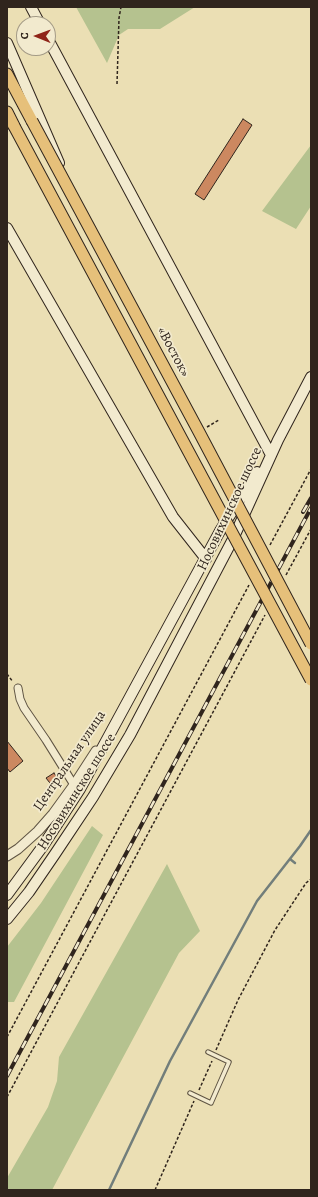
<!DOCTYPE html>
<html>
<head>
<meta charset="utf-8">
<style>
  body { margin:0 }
  #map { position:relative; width:318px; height:1197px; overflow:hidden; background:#ebdfb4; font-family:Alegreya,serif }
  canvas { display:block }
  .frame { position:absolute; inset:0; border:8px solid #30251d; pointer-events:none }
  .north { position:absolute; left:16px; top:16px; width:40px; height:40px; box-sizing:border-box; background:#f2eace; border:1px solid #a49b87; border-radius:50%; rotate:271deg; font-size:11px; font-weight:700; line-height:16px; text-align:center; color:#30251d }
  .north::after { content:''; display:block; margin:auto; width:14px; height:18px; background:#8f2418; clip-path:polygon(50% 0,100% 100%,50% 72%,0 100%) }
</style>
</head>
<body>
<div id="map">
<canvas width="318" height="1197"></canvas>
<div class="frame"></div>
<div class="north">С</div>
</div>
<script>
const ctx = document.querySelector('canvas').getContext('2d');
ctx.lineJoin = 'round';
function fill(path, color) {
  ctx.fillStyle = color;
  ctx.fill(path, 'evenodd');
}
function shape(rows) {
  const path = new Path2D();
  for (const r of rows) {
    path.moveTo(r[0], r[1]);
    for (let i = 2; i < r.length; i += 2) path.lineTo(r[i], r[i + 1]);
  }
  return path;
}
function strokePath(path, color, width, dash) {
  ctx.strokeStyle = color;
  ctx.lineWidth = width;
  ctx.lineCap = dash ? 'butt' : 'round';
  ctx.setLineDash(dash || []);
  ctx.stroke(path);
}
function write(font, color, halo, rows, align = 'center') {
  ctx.font = font + ' Alegreya,serif';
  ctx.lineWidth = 3.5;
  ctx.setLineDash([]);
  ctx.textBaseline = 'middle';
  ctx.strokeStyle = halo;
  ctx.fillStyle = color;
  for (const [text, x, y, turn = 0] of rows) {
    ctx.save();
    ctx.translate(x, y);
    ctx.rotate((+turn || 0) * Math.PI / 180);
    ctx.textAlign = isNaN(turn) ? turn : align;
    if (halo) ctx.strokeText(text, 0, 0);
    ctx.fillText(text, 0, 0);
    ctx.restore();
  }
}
fill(shape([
  [76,7,195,7,160,29,128,29,119,35,107,63],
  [311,145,311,206,296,229,262,211],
  [92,826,103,835,14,1002,7,1002,7,947,41,903],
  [167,864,200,931,179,953,52,1190,7,1190,7,1178,48,1107,57,1081,59,1057]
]), '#b5c28f');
strokePath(shape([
  [290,859,295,863],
  [109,1190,170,1061,257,901,300,846,311,830]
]), '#727e7b', 2.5);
const building = shape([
  [243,119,252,125,204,200,195,194,243,119],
  [7,741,23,761,10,772,7,768,7,741],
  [54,773,60,782,53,787,46,778,54,773]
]);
fill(building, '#cc8860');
strokePath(building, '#30251d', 1);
const service = shape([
  [190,1093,211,1103,229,1062,208,1052]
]);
const minor = shape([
  [18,688,20,699,24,708,46,740,74,785]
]);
const tertiary = shape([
  [7,856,18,849,38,831,53,814,74,785,96,751]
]);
const secondary = shape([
  [31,7,40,24],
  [48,39,271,455],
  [7,43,59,163],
  [7,228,173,517,206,559],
  [7,895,43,846,80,789,220,531,257,472],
  [7,919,29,892,55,854,93,797,130,735,233,539,278,440,311,377]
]);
const trunk = shape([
  [7,74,32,121],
  [7,112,14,126]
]);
strokePath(service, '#5f5443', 5.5);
strokePath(minor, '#5f5443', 9);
strokePath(tertiary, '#5f5443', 11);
strokePath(secondary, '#30251d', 12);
strokePath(trunk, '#30251d', 13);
strokePath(shape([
  [117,84,119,18,121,7],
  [207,427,219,420],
  [270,545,311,469],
  [286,575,311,529],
  [7,674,13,682],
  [7,1037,249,585],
  [216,1050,238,1000,275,930,306,883,311,879],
  [199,1090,212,1061],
  [7,1097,265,615],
  [155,1190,194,1101]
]), '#30251d', 1.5, [3, 2]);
strokePath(service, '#f2eace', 3.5);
strokePath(minor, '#f2eace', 7);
strokePath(tertiary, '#f2eace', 9);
strokePath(secondary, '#f2eace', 10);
strokePath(trunk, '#e6c07a', 11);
const rail = shape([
  [303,512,311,498],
  [7,1076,311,508]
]);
strokePath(rail, '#30251d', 4);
strokePath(rail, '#f2eace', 2.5, [8]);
const trunkBridge = shape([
  [32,121,199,432,311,644],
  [14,126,311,680]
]);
strokePath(trunkBridge, '#30251d', 13, []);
strokePath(trunkBridge, '#e6c07a', 11);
write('14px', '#30251d', '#f2eace', [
  ["«Восток»",173,352,62],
  ["Носовихинское шоссе",230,509,-65],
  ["Центральная улица",70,761,-56],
  ["Носовихинское шоссе",77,792,-58]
]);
</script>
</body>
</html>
